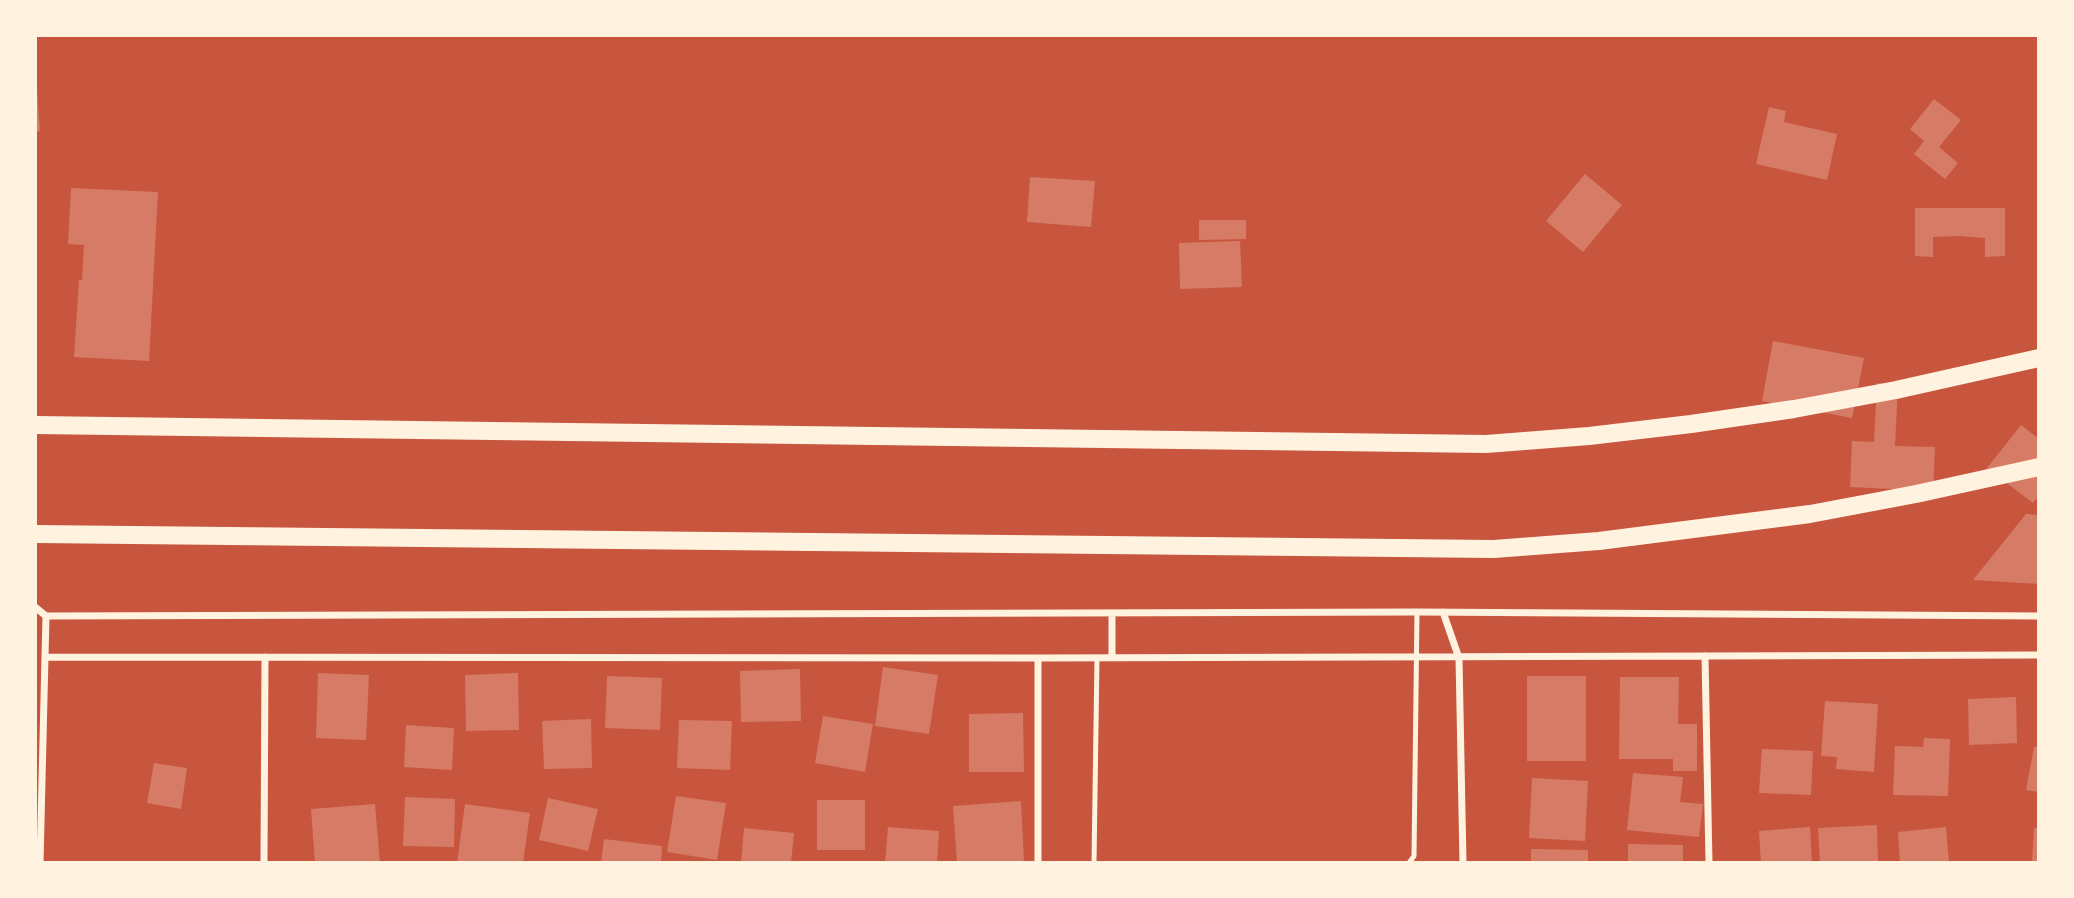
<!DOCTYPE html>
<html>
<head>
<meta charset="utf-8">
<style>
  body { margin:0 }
  #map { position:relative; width:2074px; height:898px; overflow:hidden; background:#c8553d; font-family:"Roboto Serif",serif }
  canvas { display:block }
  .frame { position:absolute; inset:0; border:37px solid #fff3e0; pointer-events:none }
</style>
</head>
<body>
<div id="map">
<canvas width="2074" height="898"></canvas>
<div class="frame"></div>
</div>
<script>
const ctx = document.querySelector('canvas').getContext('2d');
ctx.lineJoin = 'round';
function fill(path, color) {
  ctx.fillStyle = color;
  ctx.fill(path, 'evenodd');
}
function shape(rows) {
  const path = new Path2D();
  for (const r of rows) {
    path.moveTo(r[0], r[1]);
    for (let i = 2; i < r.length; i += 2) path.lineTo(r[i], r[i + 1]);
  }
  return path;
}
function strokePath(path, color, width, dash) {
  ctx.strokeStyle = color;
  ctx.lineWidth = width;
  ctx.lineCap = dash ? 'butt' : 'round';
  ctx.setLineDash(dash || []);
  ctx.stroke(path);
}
fill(shape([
  [35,89,37,89,40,131,35,132],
  [1934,99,1961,120,1939,147,1958,163,1945,179,1914,154,1924,141,1910,129],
  [1769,107,1786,111,1784,122,1837,134,1827,180,1756,164],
  [1585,174,1622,205,1583,252,1546,221],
  [1030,177,1095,181,1091,227,1027,222],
  [71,188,158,192,149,361,74,357,79,280,82,280,84,245,68,244],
  [1915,208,2005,208,2005,256,1985,257,1985,238,1959,236,1933,237,1933,257,1915,256],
  [1199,220,1246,220,1246,239,1199,240],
  [1240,241,1242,287,1180,289,1179,243],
  [1773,341,1864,358,1852,418,1762,401],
  [1877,383,1898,385,1895,446,1935,447,1933,491,1850,487,1852,441,1874,442],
  [2021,425,2039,439,2039,495,2033,503,1987,468],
  [2026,514,2039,515,2039,584,1973,580],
  [883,667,938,675,929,734,875,726],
  [800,669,801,721,741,722,740,671],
  [318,673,369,675,366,740,316,738],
  [518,673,519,730,466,731,465,675],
  [607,676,662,678,660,730,605,728],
  [1527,676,1586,676,1586,761,1527,761],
  [1620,677,1679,677,1678,724,1697,724,1697,771,1673,771,1673,759,1619,759],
  [2016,697,2017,743,1969,745,1968,699],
  [1825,701,1878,704,1874,772,1836,769,1837,757,1821,756],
  [1023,713,1024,772,969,772,969,714],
  [823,716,873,724,865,772,815,763],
  [591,719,592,768,544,769,542,721],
  [679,720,732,721,730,770,677,768],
  [406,725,454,728,452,770,404,767],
  [1924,738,1950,739,1948,796,1893,795,1895,746,1923,747],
  [2034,747,2039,747,2039,792,2026,790],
  [1762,749,1813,751,1811,795,1759,793],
  [154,763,187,768,181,809,147,803],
  [1633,773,1683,777,1680,802,1703,804,1699,837,1627,830],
  [1532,778,1588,781,1585,841,1529,838],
  [676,796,726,803,717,860,667,852],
  [405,797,455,799,454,847,403,846],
  [548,798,598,809,588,851,539,840],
  [817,800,865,800,865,850,817,850],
  [1021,801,1024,863,957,863,953,806],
  [375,804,380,863,315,863,311,809],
  [465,804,530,813,523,863,457,863],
  [1877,825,1878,863,1820,863,1818,828],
  [888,827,939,831,937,863,885,863],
  [1810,827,1812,863,1761,863,1759,831],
  [1946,827,1949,863,1900,863,1898,832],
  [744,828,794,833,791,863,741,863],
  [2034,828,2039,828,2039,863,2032,863],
  [604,839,662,846,661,863,601,863],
  [1628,844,1683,845,1683,863,1628,863],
  [1531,849,1588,850,1588,863,1531,863]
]), '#d67c66');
strokePath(shape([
  [1094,863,1097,658],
  [1409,863,1414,856,1417,612]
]), '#fff3e0', 5);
strokePath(shape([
  [35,607,46,616,40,863],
  [1443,612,1459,658,1463,863],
  [46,616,1417,612,2039,616],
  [1705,656,1709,863],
  [45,657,1038,658,2039,655],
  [1112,658,1112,613],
  [264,863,265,657],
  [1038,863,1038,658]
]), '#fff3e0', 7);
strokePath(shape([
  [35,425,1486,444,1589,436,1691,424,1794,409,1896,390,2039,358],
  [35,534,1494,549,1599,541,1810,514,1916,494,2039,467]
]), '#fff3e0', 18);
</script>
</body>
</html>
